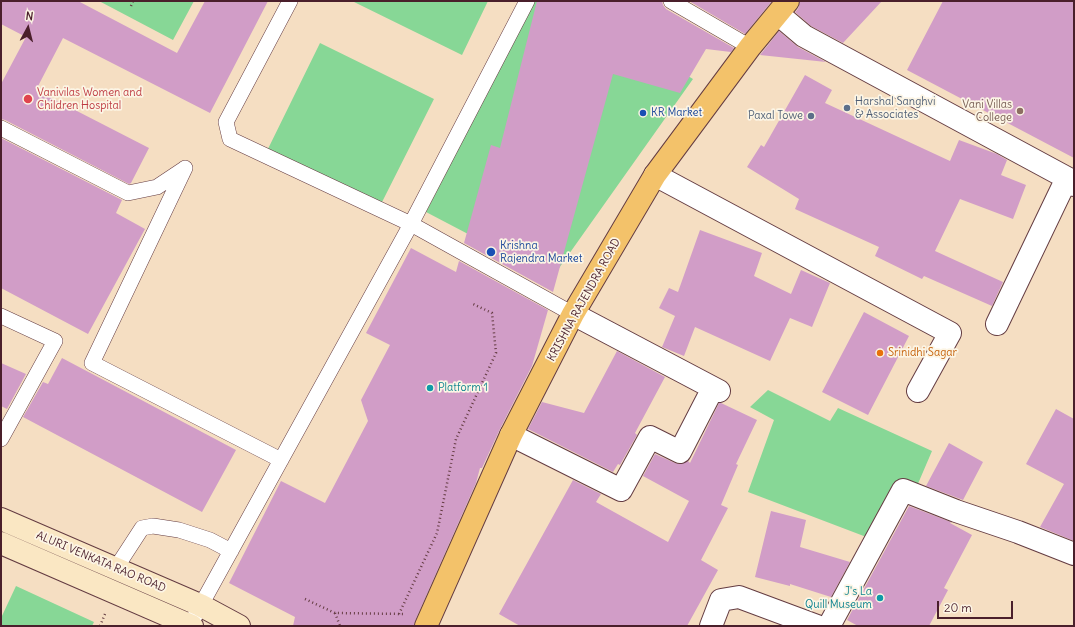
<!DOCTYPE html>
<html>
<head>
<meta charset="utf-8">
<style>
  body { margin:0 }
  #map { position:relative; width:1075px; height:627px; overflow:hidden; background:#f5dec2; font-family:Delius,sans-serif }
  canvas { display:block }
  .frame { position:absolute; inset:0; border:2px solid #4a1f2b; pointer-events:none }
  .north { position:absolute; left:8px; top:8px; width:40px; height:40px; -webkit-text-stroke:3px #fcf5e5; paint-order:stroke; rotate:7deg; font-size:11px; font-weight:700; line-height:16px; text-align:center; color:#4a1f2b }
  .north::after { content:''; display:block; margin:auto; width:14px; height:18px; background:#4a1f2b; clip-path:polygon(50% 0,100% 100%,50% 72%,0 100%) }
  .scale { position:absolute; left:937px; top:601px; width:76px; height:18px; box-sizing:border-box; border:2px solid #4a1f2b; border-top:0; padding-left:5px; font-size:12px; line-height:14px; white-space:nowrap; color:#4a1f2b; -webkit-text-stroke:3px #fcf5e5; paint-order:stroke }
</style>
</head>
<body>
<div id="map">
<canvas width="1075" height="627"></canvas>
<div class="frame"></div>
<div class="north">N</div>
<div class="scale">20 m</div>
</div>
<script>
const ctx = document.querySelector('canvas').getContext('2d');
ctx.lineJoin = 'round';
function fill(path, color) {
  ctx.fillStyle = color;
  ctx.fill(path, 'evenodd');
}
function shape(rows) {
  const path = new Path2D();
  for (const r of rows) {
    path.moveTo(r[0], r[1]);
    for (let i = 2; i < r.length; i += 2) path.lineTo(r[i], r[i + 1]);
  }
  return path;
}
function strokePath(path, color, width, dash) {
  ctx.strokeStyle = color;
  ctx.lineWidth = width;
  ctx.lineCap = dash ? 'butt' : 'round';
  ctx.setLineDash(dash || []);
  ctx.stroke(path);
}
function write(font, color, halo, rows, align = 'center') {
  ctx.font = font + ' Delius,sans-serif';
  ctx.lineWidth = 3.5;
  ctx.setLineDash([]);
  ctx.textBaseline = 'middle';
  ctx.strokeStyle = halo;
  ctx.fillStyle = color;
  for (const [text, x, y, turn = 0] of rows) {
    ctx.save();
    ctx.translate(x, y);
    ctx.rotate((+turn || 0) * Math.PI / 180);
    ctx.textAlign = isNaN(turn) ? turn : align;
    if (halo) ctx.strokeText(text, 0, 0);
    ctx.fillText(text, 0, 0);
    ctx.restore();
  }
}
fill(shape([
  [99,1,194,1,173,40],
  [352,1,488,1,462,55],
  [534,1,635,1,663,61,693,79,552,278,426,212],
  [320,43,434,99,377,212,264,157],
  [768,390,830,421,838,408,932,451,917,486,899,479,869,538,748,492,774,420,750,407],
  [16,586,94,622,92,626,1,626,1,618]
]), '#87d796');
fill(shape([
  [1,1,78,1,177,53,205,1,268,1,210,113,63,38,36,90,149,148,131,183,129,184,5,120,1,119,1,84,26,37,1,24],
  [537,1,662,1,663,5,666,9,734,48,731,52,706,49,680,93,613,74,553,292,464,243,491,145,500,148],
  [689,1,772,1,745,34],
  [800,1,882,1,843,43,811,26,795,12,798,9],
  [943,1,1074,1,1074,158,907,70],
  [779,31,798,47,826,62,760,55],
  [805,75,832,90,825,103,950,161,959,140,997,154,1007,160,1001,175,1026,185,1013,219,960,199,935,251,1003,282,992,306,924,276,922,279,875,256,879,247,795,209,799,199,747,167,761,145,764,147],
  [1,138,122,200,116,213,145,229,88,334,1,288],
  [700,230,762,253,754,276,791,294,801,270,830,283,812,327,790,318,770,361,695,327,684,356,662,347,675,316,659,308,669,288,678,292],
  [411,248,456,272,459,261,548,310,532,366,500,429,482,468,480,468,476,483,415,621,414,626,293,626,295,617,229,583,281,481,325,503,368,421,361,400,390,345,366,333],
  [864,312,909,336,868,415,822,392],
  [617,351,665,377,635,433,637,435,620,465,618,464,613,472,528,429,542,402,584,413],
  [62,358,236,450,202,512,23,417,43,382,48,384],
  [1,363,26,374,7,409,1,406],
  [719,403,721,403,757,420,736,464,738,465,721,505,728,508,701,560,718,570,687,626,520,626,499,614,573,480,601,494,596,502,668,542,689,501,643,476,655,454,675,463,680,464,688,461,690,463],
  [1056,409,1074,419,1074,541,1040,527,1064,484,1026,464],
  [949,443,983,462,963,500,926,486],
  [909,506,951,522,950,523,972,535,944,588,948,590,929,626,858,626,847,620],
  [771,511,806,520,800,547,850,562,831,597,790,584,790,586,755,577]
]), '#d19dc7');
const lane = shape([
  [290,1,226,122,230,139,411,224,573,314],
  [671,1,750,47],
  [1,128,128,193,157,187,184,169],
  [185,168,92,363,281,460],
  [1,316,55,341,1,439],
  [116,568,142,528,153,526,179,530,210,540,231,551],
  [190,625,411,224,527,1]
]);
const street = shape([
  [778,14,804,36,1067,178,1074,185],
  [655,175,950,333,918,391],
  [573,314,719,391],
  [997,324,1067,178],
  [511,435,621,490,650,437,680,452,713,388],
  [711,626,721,600,739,597,817,626],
  [829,626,903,490,956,511,1018,532,1074,554]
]);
const secondary = shape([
  [1,519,200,605,239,626],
  [1,543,192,626]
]);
const primary = shape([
  [426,626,511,435,573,314,655,175,750,47,788,1]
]);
strokePath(lane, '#643c42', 16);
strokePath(street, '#643c42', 24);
strokePath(secondary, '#643c42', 24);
strokePath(primary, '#643c42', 24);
strokePath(shape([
  [131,6,133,1],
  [305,599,335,613,405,614],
  [335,613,340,626],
  [399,614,437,533,456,439,496,353,492,313,471,303],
  [100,626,105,614]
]), '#643c42', 2.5, [1, 3]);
strokePath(lane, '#fff', 15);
strokePath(street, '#fff', 22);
strokePath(secondary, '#fae7c3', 22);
strokePath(primary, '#f3c26a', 22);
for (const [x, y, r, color] of [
  [28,99,5,"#e0444e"],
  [847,108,4,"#5c6f8a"],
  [1020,111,4,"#8d6e63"],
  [643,113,4,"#1a4fb4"],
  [811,116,4,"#5c6f8a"],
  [491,252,5,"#1a4fb4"],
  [880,353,4,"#e8710a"],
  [430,388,4,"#0f9aa8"],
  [880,598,4,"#0f9aa8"]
]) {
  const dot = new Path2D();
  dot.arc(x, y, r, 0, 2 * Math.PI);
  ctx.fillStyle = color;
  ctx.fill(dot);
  strokePath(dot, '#fcf5e5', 1.5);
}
write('11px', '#be3a42', '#fcf5e5', [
  ["Vanivilas Women and",37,93],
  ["Children Hospital",37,106]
], 'left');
write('11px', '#4e5e75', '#fcf5e5', [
  ["Harshal Sanghvi",855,102],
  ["& Associates",855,115],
  ["Paxal Towe",803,116,"right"]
], 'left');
write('11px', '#785e54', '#fcf5e5', [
  ["Vani Villas",1012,105],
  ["College",1012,118]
], 'right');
write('11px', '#164399', '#fcf5e5', [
  ["KR Market",651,113],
  ["Krishna",500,246],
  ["Rajendra Market",500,259]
], 'left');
write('11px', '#4a1f2b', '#fcf5e5', [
  ["KRISHNA RAJENDRA ROAD",584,300,-61],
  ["ALURI VENKATA RAO ROAD",101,562,23]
]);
write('11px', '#c56008', '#fcf5e5', [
  ["Srinidhi Sagar",888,353]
], 'left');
write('11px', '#0d838f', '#fcf5e5', [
  ["Platform 1",438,388],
  ["J's La",872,592,"right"],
  ["Quill Museum",872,605,"right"]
], 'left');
</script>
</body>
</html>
